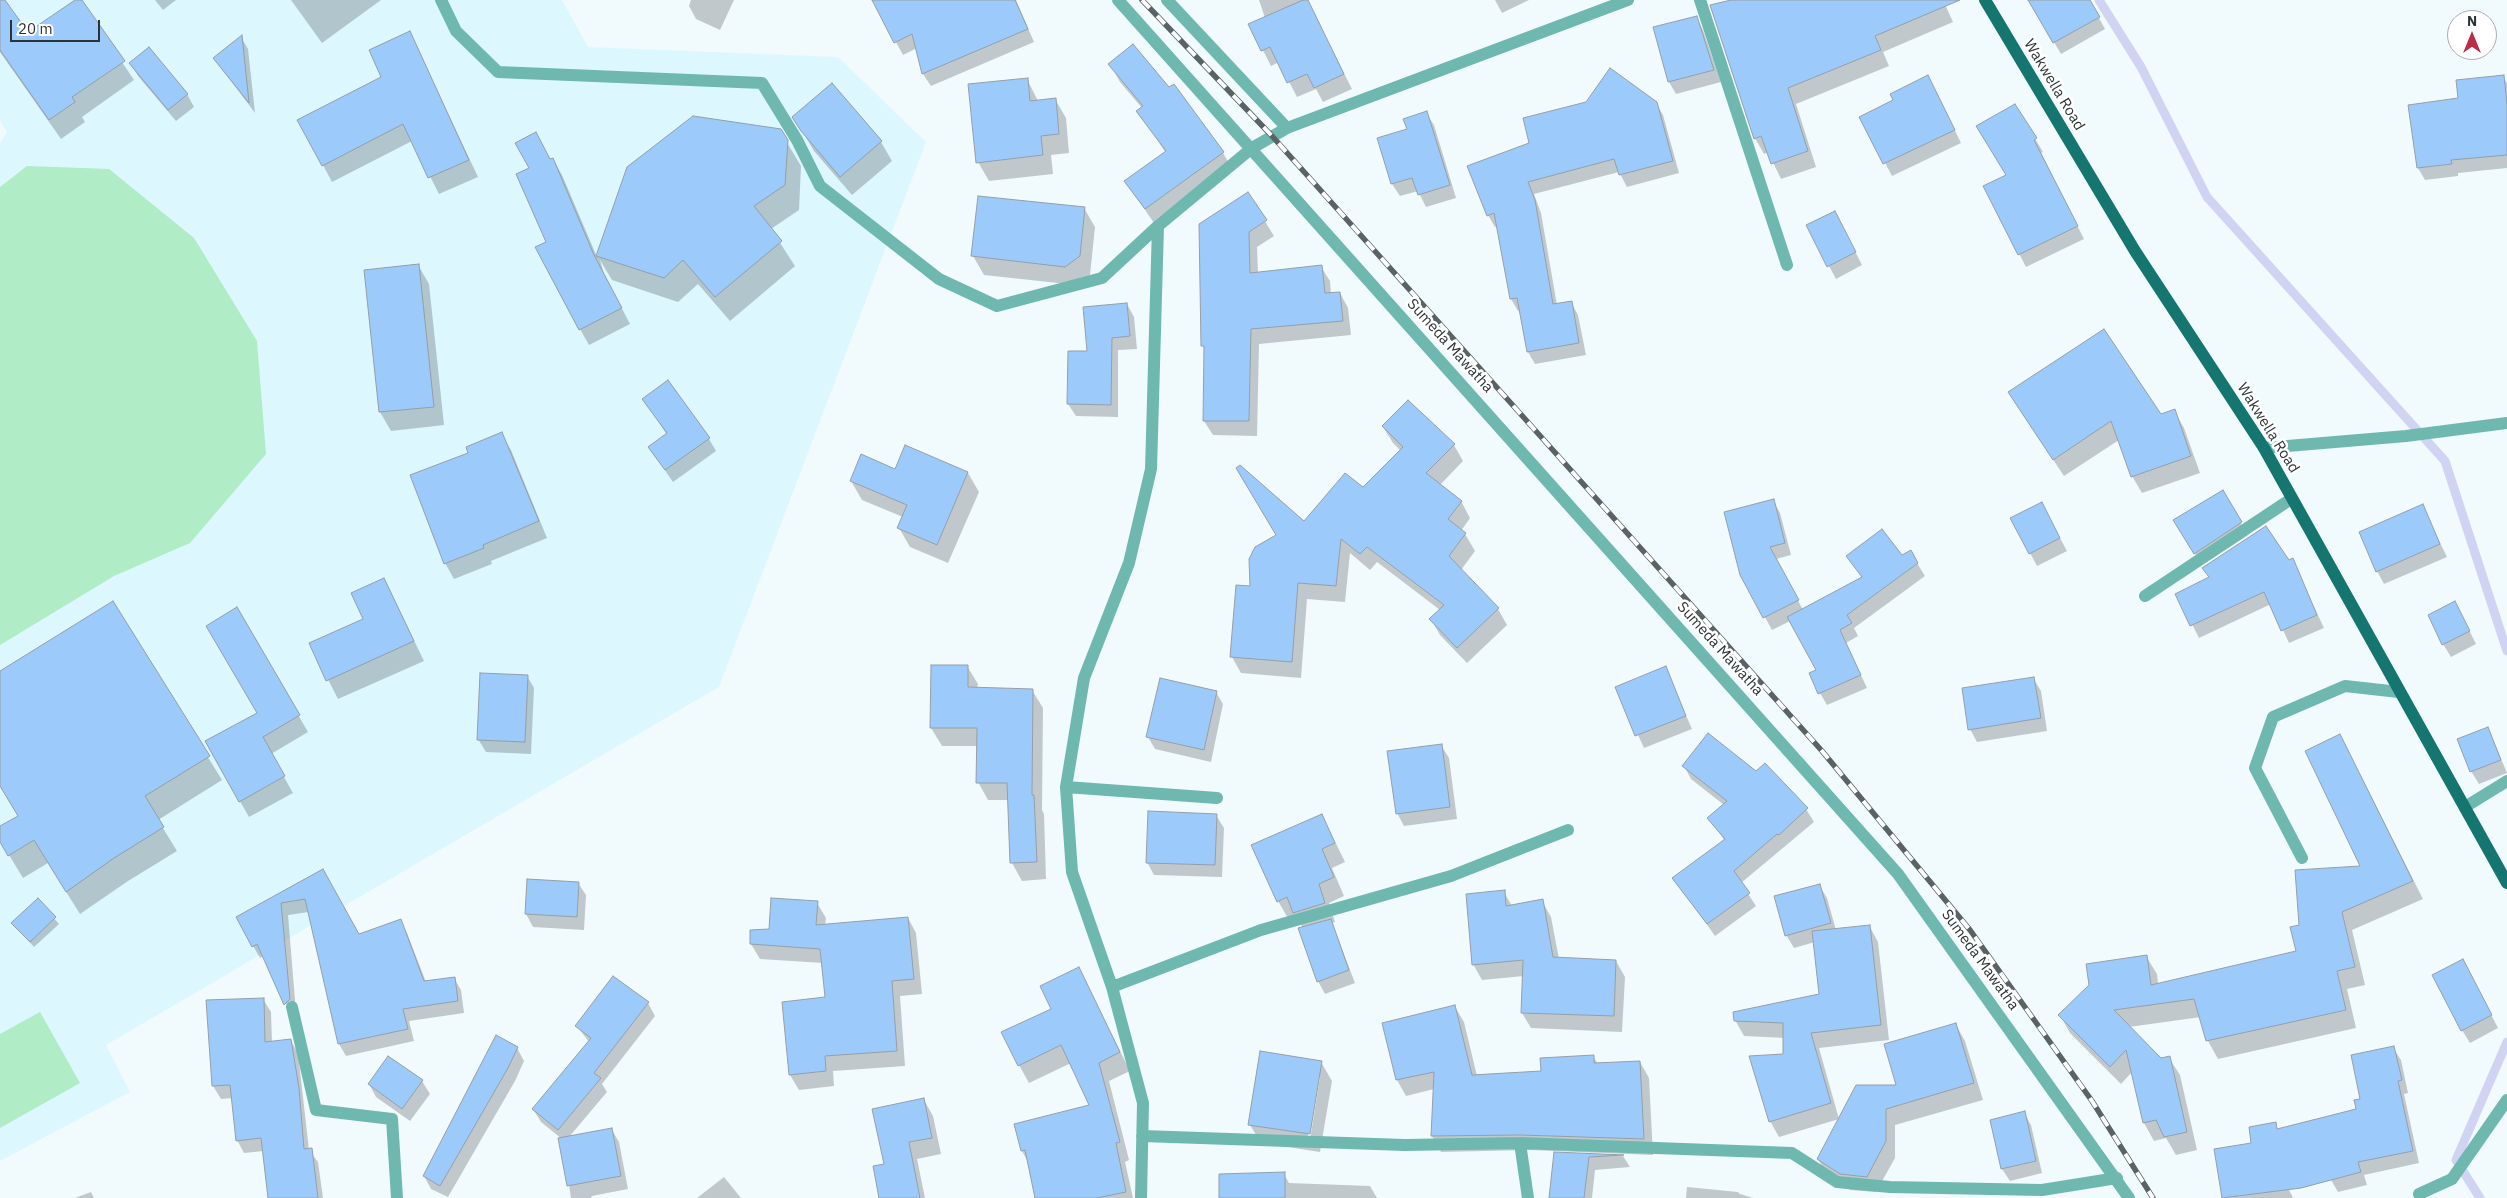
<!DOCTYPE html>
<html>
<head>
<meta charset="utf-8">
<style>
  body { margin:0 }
  #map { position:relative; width:2507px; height:1198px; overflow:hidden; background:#f1fbfe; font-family:"IBM Plex Sans",sans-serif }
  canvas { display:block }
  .north { position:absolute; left:2447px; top:10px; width:50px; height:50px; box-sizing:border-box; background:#fff; border:1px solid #abadae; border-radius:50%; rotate:0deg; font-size:14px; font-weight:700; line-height:20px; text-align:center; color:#2c3335 }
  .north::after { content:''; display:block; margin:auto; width:18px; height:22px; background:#bc2b47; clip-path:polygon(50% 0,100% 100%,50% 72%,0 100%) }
  .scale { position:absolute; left:10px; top:20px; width:90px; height:22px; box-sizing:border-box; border:2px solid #2c3335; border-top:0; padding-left:6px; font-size:15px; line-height:18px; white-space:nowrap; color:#2c3335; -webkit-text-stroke:4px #fff; paint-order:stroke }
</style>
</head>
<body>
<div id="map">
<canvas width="2507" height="1198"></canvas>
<div class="north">N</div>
<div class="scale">20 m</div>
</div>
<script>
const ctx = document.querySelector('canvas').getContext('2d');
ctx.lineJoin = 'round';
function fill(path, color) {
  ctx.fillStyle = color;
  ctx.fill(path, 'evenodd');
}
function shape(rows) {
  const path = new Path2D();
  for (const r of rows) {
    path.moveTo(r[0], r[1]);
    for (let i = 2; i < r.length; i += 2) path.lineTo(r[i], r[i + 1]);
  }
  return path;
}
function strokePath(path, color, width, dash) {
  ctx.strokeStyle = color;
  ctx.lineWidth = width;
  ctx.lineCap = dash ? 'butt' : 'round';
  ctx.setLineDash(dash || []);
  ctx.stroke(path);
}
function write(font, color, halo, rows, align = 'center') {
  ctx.font = font + ' "IBM Plex Sans",sans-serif';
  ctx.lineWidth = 5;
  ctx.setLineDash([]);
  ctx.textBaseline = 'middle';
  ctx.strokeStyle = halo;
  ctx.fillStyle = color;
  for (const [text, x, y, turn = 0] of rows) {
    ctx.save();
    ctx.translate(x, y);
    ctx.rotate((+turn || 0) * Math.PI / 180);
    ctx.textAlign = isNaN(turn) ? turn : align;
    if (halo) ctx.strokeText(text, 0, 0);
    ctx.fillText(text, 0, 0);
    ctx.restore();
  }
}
fill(shape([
  [0,0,562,0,588,47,838,57,926,142,719,687,106,1045,130,1092,0,1161,0,143,7,132,0,121]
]), '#ddf7ff');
fill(shape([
  [27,166,109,169,194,238,257,341,266,454,190,543,114,576,0,645,0,187],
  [40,1012,80,1083,0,1128,0,1034]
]), '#b0ecc5');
fill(shape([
  [0,0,4,0,28,34,80,0,134,80,82,117,85,122,61,139,0,52],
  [155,0,176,0,163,10],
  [291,0,381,0,322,43],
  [691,0,734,0,720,30,696,19,689,6],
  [873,0,1016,0,1034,42,931,86,923,74,917,48,903,55],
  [1259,0,1307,0,1352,89,1323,102,1316,89,1297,97,1279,62,1271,66,1250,25,1265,18],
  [1495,0,1529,0,1502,13],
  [1737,0,1943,0,1953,22,1883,52,1889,66,1796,104,1816,167,1781,179,1768,152,1764,154,1755,138],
  [2036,0,2089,0,2105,29,2061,54,2031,3],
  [1696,17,1703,30,1721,82,1676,94,1669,82],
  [410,33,478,177,439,194,412,141,332,182,323,165,383,78],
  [241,37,248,49,255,113,214,58],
  [131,64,187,94,194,107,176,121,138,76],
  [1110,64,1223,153,1233,170,1156,226,1126,182,1166,153,1138,111,1142,108,1120,82],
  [2503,77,2507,83,2507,168,2458,173,2458,176,2425,180,2418,168,2460,99],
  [1027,79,1038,101,1055,99,1066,118,1069,153,1051,155,1053,174,989,181,978,162],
  [832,84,881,142,892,161,852,195,814,151,794,117],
  [1935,89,1961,143,1892,176,1861,117],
  [1656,103,1663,115,1679,173,1627,187,1619,172,1534,194,1541,213,1557,305,1571,302,1578,315,1586,355,1535,364,1528,352,1521,310,1518,311,1511,299,1498,226,1495,227,1488,215,1469,167],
  [2015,105,2043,152,2041,153,2084,239,2026,267,1985,187,2007,176],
  [1426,113,1434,125,1456,198,1426,207,1418,191,1400,196,1392,184,1378,139,1408,130],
  [780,131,801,166,799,210,771,229,795,266,730,321,698,284,678,302,612,280,600,260,604,274,630,324,589,345,580,329,547,243,550,160,553,159,562,175,597,257,628,168],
  [1248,194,1274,236,1257,247,1258,273,1321,267,1330,281,1331,294,1340,293,1348,308,1351,335,1259,344,1257,436,1213,435,1204,421,1205,350,1202,345],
  [1084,208,1095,227,1090,275,1076,285,984,275,973,256],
  [1835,212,1862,265,1836,279,1829,266],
  [418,265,429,284,444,425,391,431,380,412],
  [1127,304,1134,317,1137,349,1118,350,1118,417,1076,416,1068,404,1088,352],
  [644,399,709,439,716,451,673,482,649,447,667,435],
  [1408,401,1454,445,1463,461,1440,485,1461,501,1470,518,1461,531,1465,534,1475,551,1461,570,1498,609,1507,625,1467,663,1440,635,1431,619,1440,610,1377,562,1370,570,1350,553,1345,602,1307,599,1301,678,1241,673,1232,657,1252,588,1304,523,1363,489,1401,451,1393,443,1383,427],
  [2020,410,2161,416,2174,411,2184,428,2200,473,2142,493,2132,476,2119,440,2064,476],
  [501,434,511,450,547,538,491,561,492,564,454,579,445,563,470,453],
  [906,447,968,473,979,492,948,563,910,547,899,528,903,517,862,500,851,481,896,470],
  [2222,492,2248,535,2202,565,2175,520],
  [1773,500,1780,513,1791,555,1776,559,1803,610,1862,578,1847,556,1901,557,1917,563,1925,576,1854,628,1858,636,1846,643,1867,688,1827,705,1820,693,1817,671,1790,621,1772,630,1742,575],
  [2422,506,2447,557,2384,584,2377,571],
  [2048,516,2067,551,2037,566,2030,553],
  [2292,560,2324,628,2289,643,2271,604,2199,638,2177,594],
  [384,579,424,661,338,699,310,644,365,620],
  [113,603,222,780,158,820,177,851,128,881,80,914,48,863,23,878,0,840,0,828,19,817,0,786,0,673],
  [236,609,308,732,271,754,293,793,249,817,206,742,258,713],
  [2462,616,2476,644,2451,657,2443,644],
  [967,666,978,684,977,689,1032,690,1043,708,1042,810,1044,814,1046,879,1022,881,1012,863,1009,800,988,800,978,782,978,746,942,746,931,728],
  [1665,668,1692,729,1644,748,1616,687],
  [527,676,534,688,531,754,486,752,478,739],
  [2033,678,2041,691,2047,731,1977,742,1970,729],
  [1216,692,1223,704,1211,762,1155,749,1148,737],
  [2488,728,2507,773,2479,784,2471,771],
  [2340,735,2423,899,2352,930,2365,985,2347,989,2356,1028,2218,1059,2208,1041,2201,1017,2129,1027,2161,1060,2169,1058,2180,1075,2197,1150,2176,1155,2166,1138,2154,1141,2144,1123,2132,1072,2121,1084,2070,1033,2060,1015,2146,956,2157,974,2158,984,2297,952,2300,926,2362,868],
  [1441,745,1449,758,1457,819,1404,826,1397,813],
  [1684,766,1806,809,1814,822,1741,883,1756,906,1715,936,1674,878,1725,841,1709,818,1724,805,1691,779],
  [1216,815,1224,828,1222,877,1154,875,1147,862],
  [1322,815,1345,862,1332,868,1344,896,1329,903,1335,922,1332,923,1355,983,1325,994,1318,981,1303,928,1296,917,1289,920,1278,901],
  [322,870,359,936,400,920,407,933,426,982,454,978,461,990,464,1013,409,1021,414,1041,346,1056,339,1044,309,912,288,915,296,1012,292,1016,264,956,260,958,237,918],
  [578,883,586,895,584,930,533,927,526,914],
  [1819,885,1827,898,1836,930,1870,927,1878,942,1889,1040,1819,1048,1839,1119,1779,1137,1770,1121,1785,1055,1785,1038,1744,1036,1735,1020,1821,995,1815,942,1794,948,1786,935],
  [1504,892,1512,906,1542,901,1551,917,1559,959,1616,961,1625,977,1622,1032,1531,1028,1522,1013,1524,976,1482,980,1473,964],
  [38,900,59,924,34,947,13,924],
  [817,903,826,918,825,925,908,918,916,933,922,994,900,996,905,1066,833,1071,834,1086,799,1090,790,1075,826,998,823,963,760,959,751,944],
  [1079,969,1130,1071,1109,1081,1129,1160,1125,1162,1133,1198,1036,1198,1028,1162,1022,1151,1091,1106,1071,1063,1029,1083,1019,1065],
  [2470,973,2498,1028,2470,1043,2462,1030],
  [263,999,271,1012,272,1042,291,1041,298,1053,309,1150,318,1162,323,1198,270,1198,264,1151,244,1153,237,1140,233,1098,221,1099,213,1086,208,1001],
  [648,1003,655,1016,602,1084,607,1092,569,1137,612,1130,619,1142,628,1189,592,1196,591,1198,571,1198,562,1139,541,1122,533,1109,589,1042,577,1026],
  [1455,1007,1464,1022,1477,1076,1542,1073,1593,1056,1598,1064,1640,1062,1649,1078,1653,1155,1530,1150,1441,1152,1432,1136,1434,1089,1406,1096,1397,1080,1384,1024],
  [1956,1025,1965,1041,1983,1100,1895,1125,1895,1158,1876,1192,1850,1190,1827,1175,1818,1159,1898,1087],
  [517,1048,524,1061,515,1081,448,1197,431,1189,424,1176],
  [2393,1048,2401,1060,2408,1093,2404,1094,2419,1163,2364,1175,2367,1185,2338,1192,2299,1124,2357,1110],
  [389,1057,422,1081,430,1094,410,1121,376,1097,369,1084],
  [1321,1062,1332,1081,1320,1152,1261,1143,1250,1125],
  [1318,1077,1320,1077,1310,1140,1307,1140],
  [924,1100,933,1116,941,1154,917,1159,925,1198,880,1198],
  [2024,1113,2031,1125,2042,1173,2010,1181,2002,1169],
  [2216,1150,2272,1155,2293,1198,2223,1198],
  [1555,1154,1623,1156,1630,1167,1595,1170,1592,1198,1550,1198],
  [1284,1174,1289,1183,1370,1186,1377,1198,1221,1198],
  [724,1177,741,1198,697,1198],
  [1687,1187,1738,1192,1740,1194,1753,1198,1686,1198],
  [91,1192,94,1198,75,1198]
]), '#0003');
strokePath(shape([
  [2099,0,2141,67,2207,197,2445,461,2507,651],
  [2480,1198,2456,1160,2507,1042]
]), '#d1d3f2', 9);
const building = shape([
  [0,0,5,0,28,32,75,0,82,0,125,61,72,97,75,102,49,120,0,50,0,0],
  [872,0,1015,0,1028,29,922,74,912,34,894,43,872,0],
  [1303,0,1308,0,1344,74,1314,88,1307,74,1287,83,1270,47,1261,51,1248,24,1303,0],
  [1731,0,1960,0,1875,36,1881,50,1788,88,1808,151,1771,164,1761,136,1754,139,1710,5,1731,0],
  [2028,0,2090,0,2100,17,2053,43,2028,0],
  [1697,16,1714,70,1668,82,1653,27,1697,16],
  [410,31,469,160,428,178,403,124,322,166,297,120,381,77,369,50,410,31],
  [242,35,249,103,213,58,242,35],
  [1133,44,1169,87,1174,84,1224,152,1145,209,1124,181,1166,151,1136,111,1143,106,1108,64,1133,44],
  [149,47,188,94,168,110,129,63,149,47],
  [1610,68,1657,102,1673,161,1619,175,1614,159,1528,182,1535,200,1553,304,1572,301,1579,343,1527,352,1517,298,1510,299,1494,213,1487,216,1467,166,1529,143,1523,118,1586,102,1610,68],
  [1928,75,1955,130,1883,164,1859,117,1893,100,1890,94,1928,75],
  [2504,75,2507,104,2507,155,2451,160,2452,164,2417,168,2408,105,2458,98,2456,80,2504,75],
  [1028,78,1030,101,1056,98,1059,134,1041,136,1043,155,976,163,968,84,1028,78],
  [832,83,882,141,840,177,801,131,792,117,832,83],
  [2015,104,2037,138,2034,140,2078,226,2018,255,1983,186,2006,175,1976,126,2015,104],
  [1427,111,1450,185,1418,195,1412,178,1391,184,1377,138,1407,129,1403,119,1427,111],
  [693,116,781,129,788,140,785,185,754,206,782,241,715,297,683,260,664,278,596,256,627,167,693,116],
  [536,132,550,159,553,158,594,255,622,308,579,330,535,247,546,242,516,174,529,168,515,143,536,132],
  [1248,192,1267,220,1249,232,1250,273,1322,265,1325,293,1340,292,1343,321,1251,329,1249,421,1203,421,1204,346,1201,346,1199,224,1248,192],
  [978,196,1085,207,1080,256,1065,267,971,256,978,196],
  [1835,211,1856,252,1827,267,1806,225,1835,211],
  [419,264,434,407,379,412,364,270,419,264],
  [1127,303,1130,336,1112,338,1111,405,1067,404,1068,351,1087,351,1083,307,1127,303],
  [2104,329,2161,414,2175,409,2191,456,2131,477,2111,421,2053,460,2008,392,2104,329],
  [668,380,710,438,665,470,648,447,667,433,642,399,668,380],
  [1408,400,1455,444,1426,473,1462,501,1448,519,1466,533,1449,556,1499,608,1457,648,1429,619,1444,605,1367,547,1360,554,1341,539,1336,586,1298,583,1292,662,1230,657,1236,585,1250,586,1249,559,1255,547,1276,535,1236,468,1240,465,1304,521,1345,473,1363,487,1403,447,1382,426,1408,400],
  [502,432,539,521,483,545,484,548,444,564,410,475,468,453,466,447,502,432],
  [905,445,968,472,937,545,897,528,907,505,850,481,861,454,895,469,905,445],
  [2223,490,2242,522,2194,554,2173,520,2223,490],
  [1774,499,1785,543,1770,547,1799,600,1763,618,1740,575,1724,512,1774,499],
  [2042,502,2060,538,2029,554,2010,518,2042,502],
  [2423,504,2440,544,2376,572,2359,532,2423,504],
  [2266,526,2289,560,2293,558,2317,615,2281,631,2264,592,2190,626,2175,594,2209,577,2202,568,2266,526],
  [1882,529,1902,555,1911,550,1918,563,1847,615,1852,623,1840,630,1861,675,1818,694,1809,673,1816,670,1787,617,1862,577,1846,556,1882,529],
  [384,578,414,641,326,681,309,643,363,619,351,593,384,578],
  [113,601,210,756,145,796,164,827,114,858,66,892,34,840,8,856,0,842,0,826,18,816,0,786,0,671,113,601],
  [2455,601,2470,631,2442,645,2428,615,2455,601],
  [237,607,300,715,263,737,285,776,239,802,205,741,257,713,206,626,237,607],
  [931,665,968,665,968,687,1033,689,1032,795,1034,795,1037,862,1010,863,1007,783,976,783,977,728,930,728,931,665],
  [1666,666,1686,716,1635,736,1615,687,1666,666],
  [480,673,528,675,525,742,477,740,480,673],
  [2034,677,2041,718,1968,730,1962,688,2034,677],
  [1160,678,1217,691,1204,750,1146,737,1160,678],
  [2488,727,2501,760,2470,772,2457,739,2488,727],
  [1708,733,1756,771,1765,763,1808,808,1779,835,1777,834,1734,871,1750,893,1707,924,1672,878,1725,839,1707,818,1727,801,1682,766,1708,733],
  [2340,734,2413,881,2342,912,2355,967,2337,971,2346,1010,2206,1041,2194,999,2114,1010,2161,1058,2170,1056,2187,1132,2164,1137,2156,1120,2143,1123,2126,1050,2110,1067,2058,1015,2089,985,2086,964,2147,955,2151,985,2296,951,2290,927,2299,925,2295,870,2360,866,2305,751,2340,734],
  [1442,744,1450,807,1396,814,1387,751,1442,744],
  [1148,811,1217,814,1215,865,1146,863,1148,811],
  [1322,814,1335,843,1322,849,1334,877,1319,884,1325,903,1293,913,1287,897,1277,902,1251,845,1322,814],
  [323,869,359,934,401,919,424,981,455,977,458,1001,403,1009,408,1029,338,1044,305,899,281,903,290,999,284,1005,257,944,252,947,236,917,323,869],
  [527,879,579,882,577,917,525,914,527,879],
  [1820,884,1831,923,1785,936,1774,896,1820,884],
  [1505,890,1506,906,1543,899,1553,957,1616,960,1614,1016,1521,1013,1523,960,1472,965,1466,894,1505,890],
  [38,898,56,917,30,942,11,923,38,898],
  [771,898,818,901,816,925,908,917,914,979,892,981,897,1051,825,1056,826,1071,789,1075,782,1002,825,997,820,949,750,944,750,930,769,929,771,898],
  [1331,919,1349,970,1317,982,1298,928,1331,919],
  [1870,925,1881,1025,1811,1033,1831,1103,1769,1122,1749,1056,1783,1054,1783,1023,1734,1021,1733,1012,1819,994,1812,931,1870,925],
  [2463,959,2492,1015,2461,1031,2432,975,2463,959],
  [1079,967,1120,1052,1099,1063,1120,1142,1116,1143,1126,1192,1097,1198,1035,1198,1025,1150,1021,1151,1014,1124,1089,1105,1061,1045,1018,1066,1001,1032,1051,1009,1040,986,1079,967],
  [613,976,649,1002,594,1073,601,1078,558,1130,532,1109,591,1038,575,1026,613,976],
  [264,998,265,1042,291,1039,299,1088,304,1149,312,1148,318,1198,268,1198,261,1138,236,1141,230,1085,212,1086,206,1000,264,998],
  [1455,1005,1472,1075,1541,1071,1540,1058,1594,1055,1594,1063,1640,1061,1644,1139,1520,1135,1431,1136,1434,1072,1396,1080,1382,1023,1455,1005],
  [1956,1023,1974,1083,1886,1109,1886,1141,1867,1177,1840,1174,1817,1159,1856,1085,1896,1085,1884,1044,1956,1023],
  [496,1035,518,1047,508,1068,440,1186,423,1176,496,1035],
  [2394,1046,2402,1080,2398,1081,2413,1151,2358,1162,2361,1172,2301,1188,2222,1198,2214,1149,2251,1143,2249,1127,2276,1122,2277,1129,2356,1109,2354,1100,2360,1099,2351,1055,2394,1046],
  [1260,1051,1322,1061,1310,1134,1248,1125,1260,1051],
  [388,1056,423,1080,402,1109,368,1084,388,1056],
  [924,1098,932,1138,909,1142,920,1198,879,1198,873,1166,884,1164,872,1109,924,1098],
  [2025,1111,2036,1161,2001,1169,1990,1120,2025,1111],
  [612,1128,621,1176,567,1186,558,1138,612,1128],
  [1554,1152,1624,1155,1589,1157,1584,1198,1549,1198,1554,1152],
  [1285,1172,1285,1198,1219,1198,1219,1174,1285,1172]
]);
fill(building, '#9ccbfb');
strokePath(building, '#949ea8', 1);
strokePath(shape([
  [441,0,456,31,498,72,762,83,797,140,820,186,939,279,997,306,1102,278,1158,226],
  [1118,0,1898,874,2129,1198],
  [1167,0,1287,128],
  [1700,0,1787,265],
  [2264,448,2406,436,2507,423],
  [2145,596,2291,499],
  [1066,787,1217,798],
  [2465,807,2507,781],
  [2302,858,2255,768,2273,717,2345,686,2399,692],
  [1112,987,1261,930,1451,876,1568,830],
  [292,1007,316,1110,392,1119,397,1198],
  [1142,1136,1405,1145,1520,1143,1792,1153,1837,1182,1890,1187,2042,1190,2117,1178],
  [1520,1143,1528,1198],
  [2419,1194,2452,1179,2507,1100],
  [1141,1198,1143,1103,1112,987,1072,872,1066,787,1084,678,1129,563,1151,469,1158,226,1252,148,1287,128,1628,0]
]), '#6fb8b0', 12);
strokePath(shape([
  [1985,0,2135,251,2264,448,2507,883]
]), '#14766f', 12);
const rail = shape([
  [1142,0,1272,136,1822,751,1970,930,2092,1101,2153,1198]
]);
strokePath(rail, '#5a6264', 5.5);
strokePath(rail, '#fff', 4, [11]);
write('15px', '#2c3335', '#fff', [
  ["Wakwella Road",2054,85,59],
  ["Sumeda Mawatha",1450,346,48],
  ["Wakwella Road",2268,428,58],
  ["Sumeda Mawatha",1720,649,48],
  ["Sumeda Mawatha",1980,960,54]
]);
</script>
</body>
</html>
